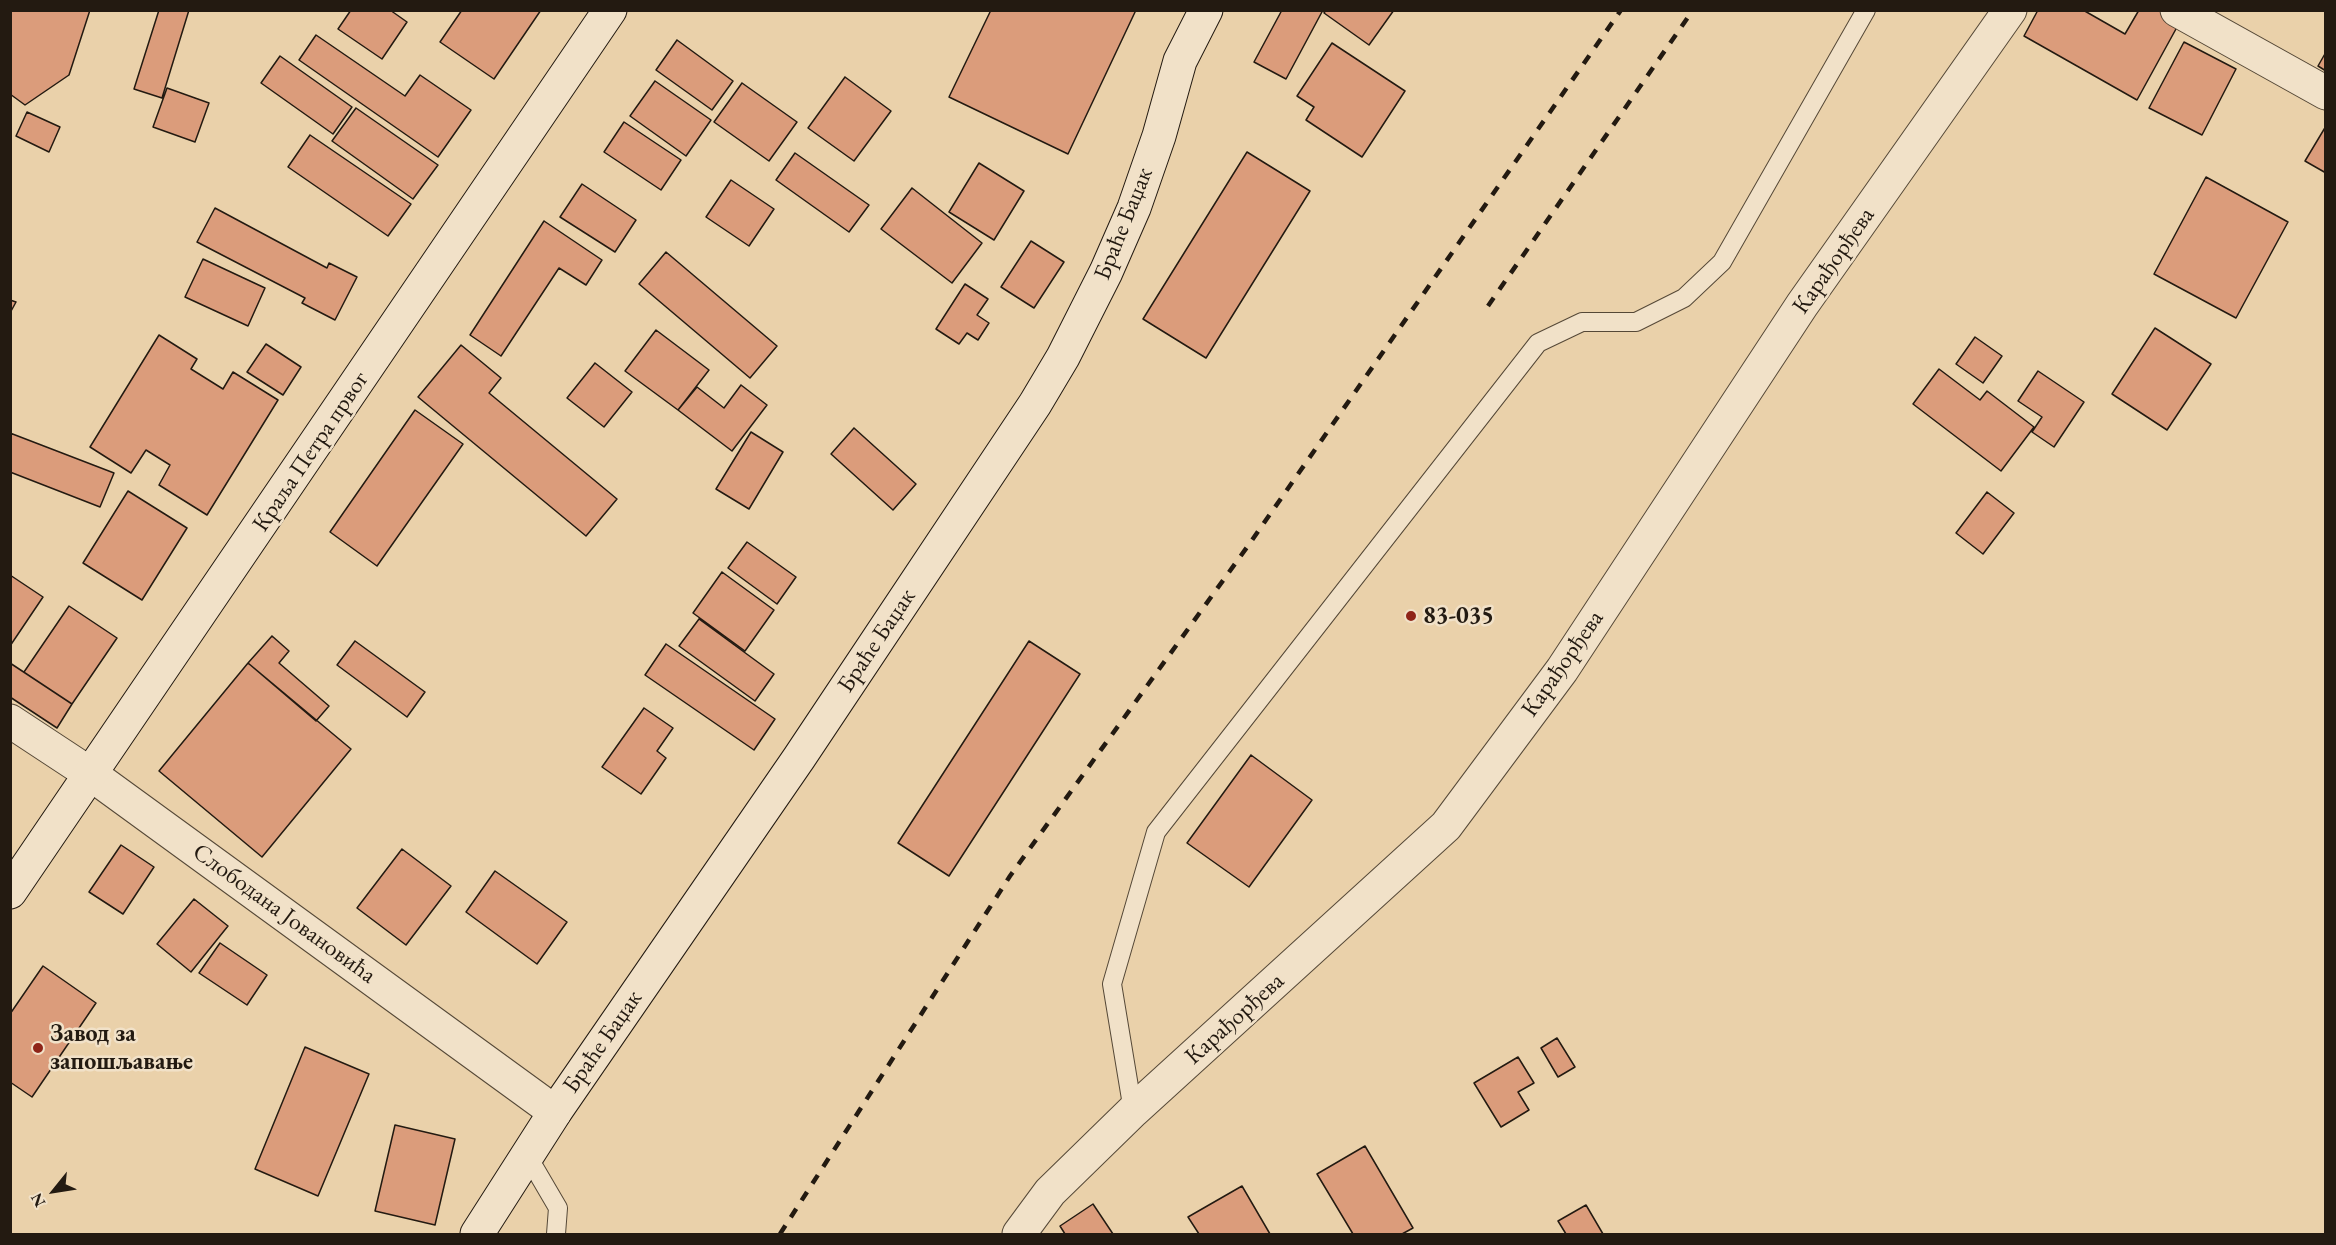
<!DOCTYPE html>
<html>
<head>
<meta charset="utf-8">
<style>
  body { margin:0 }
  #map { position:relative; width:2336px; height:1245px; overflow:hidden; background:#ead1aa; font-family:"EB Garamond",serif }
  canvas { display:block }
  .frame { position:absolute; inset:0; border:12px solid #231a11; pointer-events:none }
  .north { position:absolute; left:24px; top:1161px; width:60px; height:60px; -webkit-text-stroke:4px #f1e1c8; paint-order:stroke; rotate:240deg; font-size:16px; font-weight:700; line-height:24px; text-align:center; color:#231a11 }
  .north::after { content:''; display:block; margin:auto; width:21px; height:27px; background:#231a11; clip-path:polygon(50% 0,100% 100%,50% 72%,0 100%) }
</style>
</head>
<body>
<div id="map">
<canvas width="2336" height="1245"></canvas>
<div class="frame"></div>
<div class="north">N</div>
</div>
<script>
const ctx = document.querySelector('canvas').getContext('2d');
ctx.lineJoin = 'round';
function fill(path, color) {
  ctx.fillStyle = color;
  ctx.fill(path, 'evenodd');
}
function shape(rows) {
  const path = new Path2D();
  for (const r of rows) {
    path.moveTo(r[0], r[1]);
    for (let i = 2; i < r.length; i += 2) path.lineTo(r[i], r[i + 1]);
  }
  return path;
}
function strokePath(path, color, width, dash) {
  ctx.strokeStyle = color;
  ctx.lineWidth = width;
  ctx.lineCap = dash ? 'butt' : 'round';
  ctx.setLineDash(dash || []);
  ctx.stroke(path);
}
function write(font, color, halo, rows, align = 'center') {
  ctx.font = font + ' "EB Garamond",serif';
  ctx.lineWidth = 5;
  ctx.setLineDash([]);
  ctx.textBaseline = 'middle';
  ctx.strokeStyle = halo;
  ctx.fillStyle = color;
  for (const [text, x, y, turn = 0] of rows) {
    ctx.save();
    ctx.translate(x, y);
    ctx.rotate((+turn || 0) * Math.PI / 180);
    ctx.textAlign = isNaN(turn) ? turn : align;
    if (halo) ctx.strokeText(text, 0, 0);
    ctx.fillText(text, 0, 0);
    ctx.restore();
  }
}
const building = shape([
  [10,10,90,10,69,75,25,105,10,94,10,10],
  [159,10,189,10,162,98,134,89,159,10],
  [351,10,390,10,407,22,382,59,338,29,351,10],
  [462,10,541,10,494,79,440,42,462,10],
  [991,10,1136,10,1068,154,949,97,991,10],
  [1282,10,1323,10,1286,79,1254,62,1282,10],
  [1326,10,1394,10,1369,45,1324,13,1326,10],
  [2038,10,2083,10,2125,34,2139,10,2168,10,2182,18,2137,100,2024,36,2038,10],
  [316,35,405,96,420,75,471,110,438,157,299,60,316,35],
  [677,40,733,81,712,110,656,70,677,40],
  [2184,42,2236,69,2202,135,2149,108,2184,42],
  [1332,43,1405,91,1362,157,1306,120,1314,107,1297,96,1332,43],
  [2326,52,2326,71,2318,66,2326,52],
  [280,56,352,107,333,134,261,83,280,56],
  [845,77,891,111,854,161,808,128,845,77],
  [655,81,711,120,686,156,630,116,655,81],
  [742,83,797,122,769,161,714,122,742,83],
  [167,88,209,103,195,142,153,127,167,88],
  [356,108,438,165,413,199,332,141,356,108],
  [27,112,60,127,49,152,16,136,27,112],
  [624,122,681,160,661,190,604,152,624,122],
  [2326,126,2326,173,2305,161,2326,126],
  [310,135,411,204,388,236,288,167,310,135],
  [1247,152,1310,191,1206,358,1143,319,1247,152],
  [795,153,869,205,849,232,776,180,795,153],
  [979,163,1024,191,994,240,949,212,979,163],
  [2206,177,2288,222,2236,318,2154,274,2206,177],
  [731,180,774,209,749,246,706,217,731,180],
  [582,184,636,220,615,252,560,217,582,184],
  [912,188,982,243,952,283,881,229,912,188],
  [215,208,327,268,329,263,357,277,335,320,302,303,305,298,197,242,215,208],
  [544,221,602,260,586,285,559,268,501,356,470,335,544,221],
  [1031,241,1064,262,1034,308,1001,287,1031,241],
  [666,252,777,346,750,378,639,284,666,252],
  [203,259,265,288,248,326,185,297,203,259],
  [965,284,988,299,977,315,989,323,978,340,967,333,959,344,936,329,965,284],
  [10,300,16,302,10,313,10,300],
  [2155,328,2211,364,2167,430,2112,394,2155,328],
  [656,330,709,370,678,410,625,371,656,330],
  [159,335,197,359,191,369,223,389,233,372,278,400,207,515,159,485,170,465,146,450,131,473,90,447,159,335],
  [1975,337,2002,356,1983,383,1956,364,1975,337],
  [266,344,301,367,283,395,247,372,266,344],
  [461,345,501,378,489,393,617,499,586,536,418,397,461,345],
  [595,363,632,392,604,427,567,398,595,363],
  [1939,369,1980,400,1987,391,2034,427,2001,471,1913,404,1939,369],
  [2038,371,2084,402,2054,447,2032,432,2042,417,2018,401,2038,371],
  [741,385,767,405,732,451,678,410,697,387,724,408,741,385],
  [415,410,463,444,377,566,330,532,415,410],
  [854,428,916,484,893,510,831,454,854,428],
  [751,432,783,452,749,509,716,489,751,432],
  [10,433,114,473,100,507,10,472,10,433],
  [128,491,187,528,142,600,83,563,128,491],
  [1987,492,2014,513,1983,554,1956,533,1987,492],
  [747,542,796,577,777,604,728,568,747,542],
  [722,572,774,610,745,651,693,613,722,572],
  [10,575,43,597,10,646,10,575],
  [69,606,117,638,72,704,24,672,69,606],
  [699,619,774,674,755,701,679,646,699,619],
  [272,636,289,651,279,663,329,706,316,721,248,663,272,636],
  [355,641,425,692,407,717,337,665,355,641],
  [1029,641,1080,674,949,876,898,843,1029,641],
  [666,644,775,719,754,750,645,675,666,644],
  [10,663,72,704,57,728,10,697,10,663],
  [248,663,351,749,262,857,159,771,248,663],
  [644,708,673,728,657,751,666,758,641,794,602,767,644,708],
  [1251,755,1312,800,1249,887,1187,843,1251,755],
  [121,845,154,867,123,914,89,892,121,845],
  [402,849,451,886,406,945,357,908,402,849],
  [495,871,567,922,537,964,466,912,495,871],
  [194,899,228,926,191,972,157,944,194,899],
  [220,943,267,975,247,1005,199,973,220,943],
  [43,966,96,1003,32,1097,10,1082,10,1014,43,966],
  [1557,1038,1575,1067,1558,1077,1541,1048,1557,1038],
  [305,1047,369,1074,318,1196,255,1169,305,1047],
  [1518,1057,1534,1083,1518,1092,1529,1110,1501,1127,1474,1083,1518,1057],
  [395,1125,455,1139,435,1225,375,1211,395,1125],
  [1365,1146,1413,1228,1402,1234,1353,1234,1317,1174,1365,1146],
  [1242,1186,1270,1234,1199,1234,1188,1217,1242,1186],
  [1093,1204,1113,1234,1065,1234,1060,1226,1093,1204],
  [1586,1205,1603,1234,1566,1234,1558,1221,1586,1205]
]);
fill(building, '#db9c7b');
strokePath(building, '#231a11', 1.5);
const lane = shape([
  [1133,1111,1112,984,1156,832,1538,343,1582,322,1636,322,1684,298,1722,262,1866,10],
  [527,1155,558,1208,556,1234]
]);
const street = shape([
  [2177,10,2326,93],
  [10,721,92,775,555,1112],
  [1019,1234,1050,1192,1133,1111,1446,826,1562,670,1802,305,2010,10]
]);
const secondary = shape([
  [10,892,610,10],
  [477,1234,555,1112,799,758,1035,404,1063,357,1106,272,1134,208,1159,136,1180,61,1206,10]
]);
strokePath(lane, '#554837', 20);
strokePath(street, '#554837', 35);
strokePath(secondary, '#231a11', 35);
strokePath(lane, '#f1e1c8', 18);
strokePath(street, '#f1e1c8', 33);
strokePath(secondary, '#f1e1c8', 33);
strokePath(shape([
  [1488,306,1693,10],
  [780,1234,1010,876,1250,543,1621,10]
]), '#231a11', 4.5, [10, 10]);
for (const [x, y, r, color] of [
  [1411,616,6,"#8f2418"],
  [38,1048,6,"#8f2418"]
]) {
  const dot = new Path2D();
  dot.arc(x, y, r, 0, 2 * Math.PI);
  ctx.fillStyle = color;
  ctx.fill(dot);
  strokePath(dot, '#f1e1c8', 2);
}
write('24px', '#231a11', '#f1e1c8', [
  ["Браће Баџак",1124,224,-68],
  ["Карађорђева",1834,261,-55],
  ["Краља Петра првог",311,452,-56],
  ["Браће Баџак",877,641,-56],
  ["Карађорђева",1563,664,-55],
  ["Слободана Јовановића",284,914,36],
  ["Карађорђева",1235,1019,-42],
  ["Браће Баџак",603,1042,-55]
]);
write('bold 24px', '#231a11', '#f1e1c8', [
  ["83-035",1423,616],
  ["Завод за",50,1034],
  ["запошљавање",50,1062]
], 'left');
</script>
</body>
</html>
